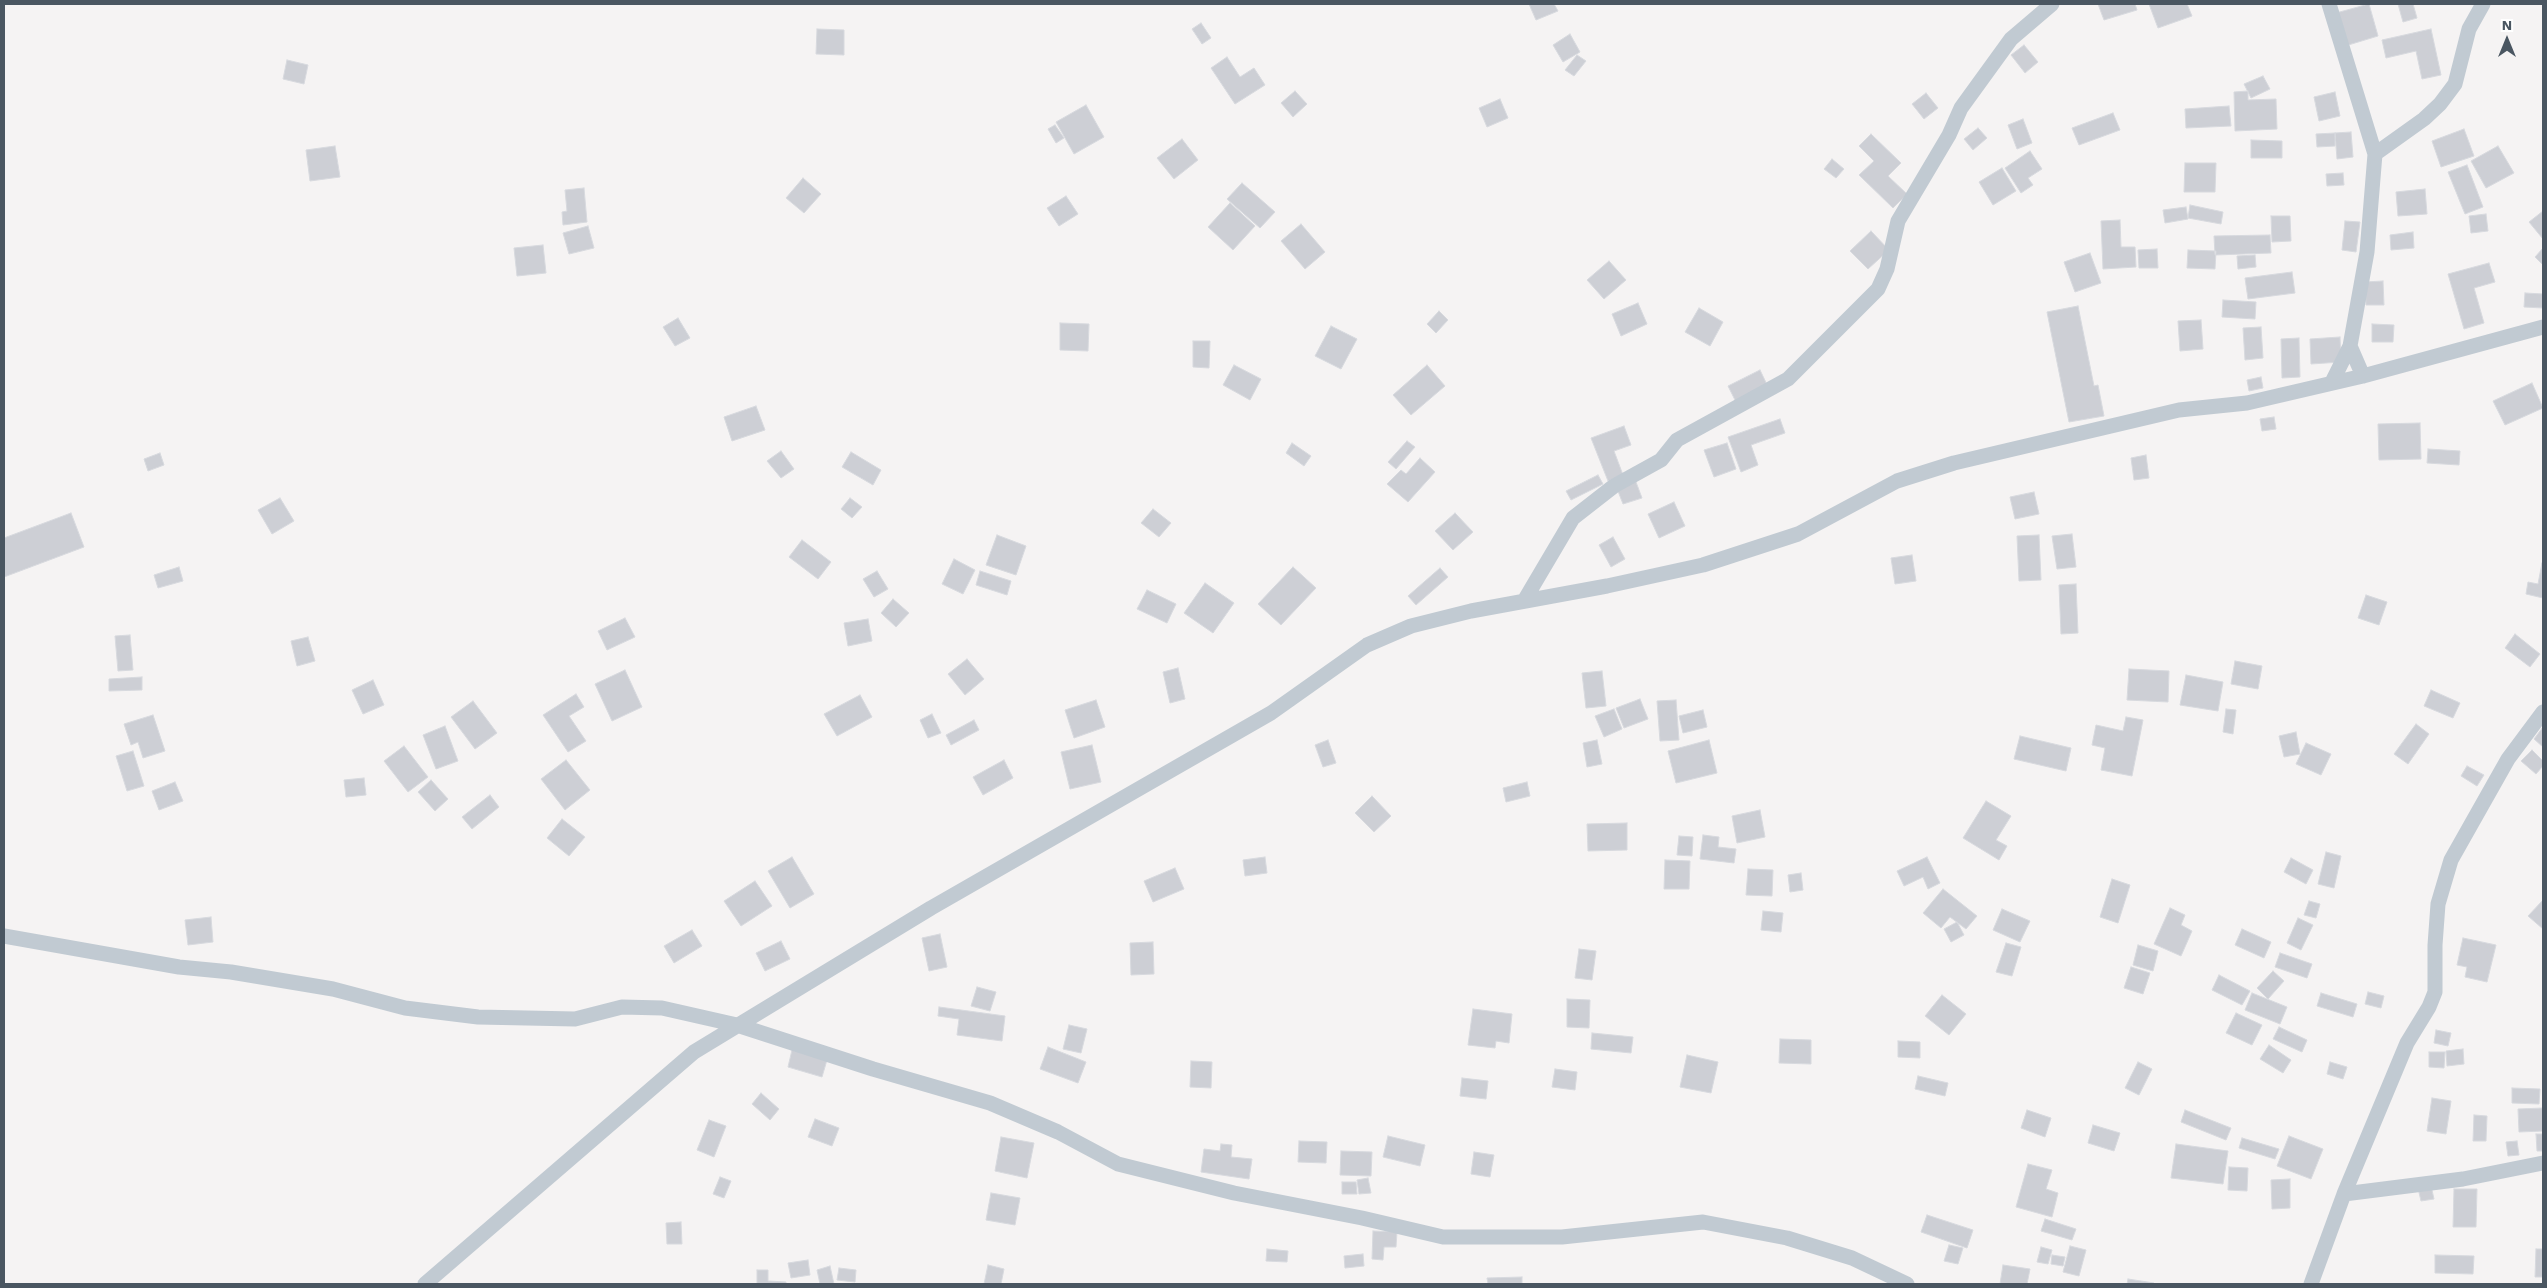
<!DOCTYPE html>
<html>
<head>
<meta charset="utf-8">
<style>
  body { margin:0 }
  #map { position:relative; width:2547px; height:1288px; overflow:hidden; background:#f5f3f3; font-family:"Work Sans",sans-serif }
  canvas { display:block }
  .frame { position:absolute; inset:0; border:5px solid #4a5661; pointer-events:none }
  .north { position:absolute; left:2482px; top:15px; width:50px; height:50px; -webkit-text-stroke:4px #fff; paint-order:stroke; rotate:0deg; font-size:14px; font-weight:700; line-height:20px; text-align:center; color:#4a5661 }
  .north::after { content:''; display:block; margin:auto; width:18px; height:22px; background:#4a5661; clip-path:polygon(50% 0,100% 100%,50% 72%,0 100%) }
</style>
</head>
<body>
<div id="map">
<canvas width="2547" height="1288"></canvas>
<div class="frame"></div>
<div class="north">N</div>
</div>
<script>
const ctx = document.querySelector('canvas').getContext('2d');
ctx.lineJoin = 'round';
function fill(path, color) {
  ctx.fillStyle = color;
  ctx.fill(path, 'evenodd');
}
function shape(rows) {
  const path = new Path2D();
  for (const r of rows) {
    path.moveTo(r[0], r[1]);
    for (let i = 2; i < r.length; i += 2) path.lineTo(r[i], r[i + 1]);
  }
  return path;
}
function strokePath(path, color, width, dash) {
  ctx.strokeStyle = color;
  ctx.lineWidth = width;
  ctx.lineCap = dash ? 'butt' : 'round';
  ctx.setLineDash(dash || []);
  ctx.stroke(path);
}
const building = shape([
  [1529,4,1554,4,1558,11,1536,20,1529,4],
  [2098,4,2135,4,2137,10,2104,20,2098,4],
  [2149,4,2187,4,2192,16,2158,28,2149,4],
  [2369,4,2378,36,2345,46,2336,13,2369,4],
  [2398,4,2413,4,2417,18,2403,22,2398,4],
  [1201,23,1211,38,1202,44,1192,29,1201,23],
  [817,29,844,30,844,55,816,54,817,29],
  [2431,29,2441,75,2422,79,2416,51,2386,58,2382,40,2431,29],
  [1570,34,1580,52,1563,62,1553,45,1570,34],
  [2024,45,2038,62,2025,73,2011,55,2024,45],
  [1577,55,1586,61,1574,76,1565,70,1577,55],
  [1227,57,1240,77,1254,68,1265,85,1235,104,1211,68,1227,57],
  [287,60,308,65,304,84,283,79,287,60],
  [2263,76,2270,89,2251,98,2244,84,2263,76],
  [1295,91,1307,104,1293,117,1281,103,1295,91],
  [2248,91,2248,100,2276,99,2277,129,2235,131,2234,92,2248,91],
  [2335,92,2340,116,2319,121,2314,97,2335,92],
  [1926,93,1938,108,1924,119,1912,104,1926,93],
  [1500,99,1508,118,1487,127,1479,108,1500,99],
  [1086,105,1104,137,1074,154,1056,122,1086,105],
  [2229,106,2231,126,2186,128,2185,109,2229,106],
  [2113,113,2120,130,2079,145,2072,128,2113,113],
  [2023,119,2032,143,2017,149,2008,125,2023,119],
  [1055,125,1064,138,1056,143,1048,129,1055,125],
  [1978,128,1987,138,1973,150,1964,139,1978,128],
  [2464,129,2474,156,2441,167,2432,141,2464,129],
  [2351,132,2353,157,2337,159,2335,133,2351,132],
  [2335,133,2335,146,2317,147,2316,134,2335,133],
  [1871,134,1901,163,1888,176,1907,194,1893,208,1859,175,1874,161,1859,146,1871,134],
  [1182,139,1198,160,1174,179,1157,158,1182,139],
  [2251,140,2282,141,2282,158,2251,158,2251,140],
  [335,146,340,177,310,181,306,150,335,146],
  [2498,146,2514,173,2486,188,2471,161,2498,146],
  [2030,151,2042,169,2028,178,2033,185,2021,193,2005,168,2030,151],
  [1832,159,1844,169,1836,178,1824,169,1832,159],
  [2185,163,2216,163,2215,192,2184,192,2185,163],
  [2467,165,2483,207,2465,214,2448,172,2467,165],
  [2002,168,2016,191,1993,205,1979,182,2002,168],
  [2343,173,2344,185,2327,186,2326,174,2343,173],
  [803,178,821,194,804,213,786,198,803,178],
  [1242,183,1275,212,1260,228,1227,199,1242,183],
  [584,188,587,222,563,225,562,212,567,211,565,190,584,188],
  [2425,189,2427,214,2398,216,2396,192,2425,189],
  [1066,196,1078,214,1059,226,1047,208,1066,196],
  [1230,203,1255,226,1233,250,1208,227,1230,203],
  [2190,205,2223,212,2221,224,2188,218,2190,205],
  [2186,207,2188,219,2165,223,2163,210,2186,207],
  [2543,211,2543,239,2529,222,2543,211],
  [2486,214,2488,231,2471,233,2469,216,2486,214],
  [2271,216,2290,216,2291,241,2272,242,2271,216],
  [2120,220,2121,247,2135,247,2136,267,2103,269,2101,221,2120,220],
  [2345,221,2360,222,2356,252,2342,250,2345,221],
  [1301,224,1325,252,1305,269,1281,241,1301,224],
  [588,226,594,248,569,254,563,233,588,226],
  [1871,231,1889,250,1868,269,1850,251,1871,231],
  [2413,232,2414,248,2391,250,2390,235,2413,232],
  [2270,235,2271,253,2215,255,2214,236,2270,235],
  [543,245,546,273,517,276,514,248,543,245],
  [2543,248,2543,265,2535,257,2543,248],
  [2157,249,2158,268,2139,268,2138,250,2157,249],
  [2188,250,2216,251,2215,269,2187,268,2188,250],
  [2090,253,2101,283,2075,292,2064,262,2090,253],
  [2255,255,2256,267,2238,269,2237,256,2255,255],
  [1609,261,1626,280,1604,299,1587,280,1609,261],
  [2489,263,2495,282,2474,288,2484,323,2464,329,2448,274,2489,263],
  [2292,272,2295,293,2248,299,2245,278,2292,272],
  [2383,281,2384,305,2366,305,2365,282,2383,281],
  [2525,293,2543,294,2543,308,2524,307,2525,293],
  [2223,300,2256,302,2255,319,2222,317,2223,300],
  [1638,303,1647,324,1621,336,1612,314,1638,303],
  [2078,306,2094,386,2098,385,2104,416,2069,422,2047,312,2078,306],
  [1699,308,1723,322,1710,346,1685,332,1699,308],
  [1439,311,1448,320,1436,333,1427,324,1439,311],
  [678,318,690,338,675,346,663,327,678,318],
  [2201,320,2203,349,2180,351,2178,321,2201,320],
  [1060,323,1089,324,1088,351,1060,350,1060,323],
  [2372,324,2394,325,2393,342,2372,342,2372,324],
  [1331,326,1357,339,1341,369,1315,356,1331,326],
  [2261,327,2263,358,2245,360,2243,328,2261,327],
  [2340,337,2341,362,2311,364,2310,339,2340,337],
  [2299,338,2300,377,2282,378,2281,339,2299,338],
  [1193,341,1210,341,1209,368,1193,367,1193,341],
  [1234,365,1261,379,1250,400,1223,385,1234,365],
  [1427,365,1445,386,1411,415,1393,395,1427,365],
  [1760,370,1770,391,1738,406,1728,386,1760,370],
  [2261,377,2263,388,2249,391,2247,380,2261,377],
  [2532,383,2543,408,2505,425,2493,401,2532,383],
  [756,406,765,430,732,441,724,417,756,406],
  [2274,417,2276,429,2262,431,2260,419,2274,417],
  [1780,419,1785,433,1751,445,1758,465,1741,472,1728,437,1780,419],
  [2420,423,2421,459,2379,460,2378,424,2420,423],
  [1624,426,1631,445,1614,451,1623,475,1608,481,1591,438,1624,426],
  [1407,441,1415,447,1396,469,1388,462,1407,441],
  [1292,443,1311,456,1304,466,1286,453,1292,443],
  [1727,443,1736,469,1714,477,1704,450,1727,443],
  [2428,449,2460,451,2459,465,2427,463,2428,449],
  [781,451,794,469,781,478,767,461,781,451],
  [851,452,881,470,873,485,842,467,851,452],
  [160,453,164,465,148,471,144,459,160,453],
  [2146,455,2149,478,2134,480,2131,458,2146,455],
  [1420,458,1435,472,1408,502,1387,484,1401,470,1406,474,1420,458],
  [1633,474,1642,498,1623,504,1614,481,1633,474],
  [1598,475,1603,484,1571,500,1566,491,1598,475],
  [2034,492,2039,514,2015,519,2010,497,2034,492],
  [280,498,294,521,272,534,258,510,280,498],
  [850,498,862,507,852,518,841,509,850,498],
  [1674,502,1685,526,1659,538,1648,514,1674,502],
  [1153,509,1171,523,1159,537,1141,523,1153,509],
  [71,513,84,547,4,577,4,538,71,513],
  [1455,513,1473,532,1453,550,1435,531,1455,513],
  [2072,534,2076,567,2057,569,2052,536,2072,534],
  [997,535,1026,546,1016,575,986,565,997,535],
  [2039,535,2041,580,2019,581,2017,536,2039,535],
  [1613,537,1625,559,1611,567,1599,545,1613,537],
  [802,540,831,562,818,579,789,557,802,540],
  [1912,555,1916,581,1895,584,1891,558,1912,555],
  [954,559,975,570,963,594,942,584,954,559],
  [2542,563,2543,598,2526,594,2528,582,2538,584,2542,563],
  [179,567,183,581,158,588,154,575,179,567],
  [1293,567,1316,588,1281,625,1258,604,1293,567],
  [1440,568,1448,577,1416,605,1408,596,1440,568],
  [877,571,888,589,874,597,863,579,877,571],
  [980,571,1011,581,1007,595,976,585,980,571],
  [1205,583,1234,603,1213,633,1184,613,1205,583],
  [2076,584,2078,633,2061,634,2059,585,2076,584],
  [1147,590,1176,604,1167,623,1137,609,1147,590],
  [2366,595,2387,602,2379,625,2358,618,2366,595],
  [893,599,909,613,896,627,881,613,893,599],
  [625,618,635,637,607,650,598,631,625,618],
  [868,619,872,641,848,646,844,623,868,619],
  [2515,634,2540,654,2530,667,2505,648,2515,634],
  [130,635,133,670,118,671,115,636,130,635],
  [308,637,315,661,297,666,291,641,308,637],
  [967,659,984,679,965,695,948,674,967,659],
  [2235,661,2262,666,2258,689,2231,684,2235,661],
  [1178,668,1185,699,1170,703,1163,672,1178,668],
  [2129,669,2169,671,2168,702,2127,700,2129,669],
  [625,670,642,707,612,721,595,684,625,670],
  [1602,671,1606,706,1586,708,1582,673,1602,671],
  [2186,675,2223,682,2218,711,2180,705,2186,675],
  [142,677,142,690,109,691,109,679,142,677],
  [373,680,384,705,363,714,352,690,373,680],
  [2431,690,2460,703,2453,718,2424,706,2431,690],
  [576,694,584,707,569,716,586,741,568,752,543,715,576,694],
  [860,695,872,717,837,736,824,714,860,695],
  [1640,699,1648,719,1624,728,1616,708,1640,699],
  [1096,700,1105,727,1074,738,1065,710,1096,700],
  [1676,700,1679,740,1660,741,1657,701,1676,700],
  [473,701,497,733,475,749,451,717,473,701],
  [1614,709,1622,729,1604,737,1595,716,1614,709],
  [2226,709,2236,710,2233,734,2223,732,2226,709],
  [1703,710,1707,727,1683,733,1679,716,1703,710],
  [932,714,941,733,928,738,920,720,932,714],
  [153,715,165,751,143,758,138,742,131,745,124,724,153,715],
  [2126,717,2143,720,2132,776,2101,770,2105,748,2092,745,2096,725,2123,731,2126,717],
  [974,720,979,730,951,745,946,735,974,720],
  [2416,724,2429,734,2408,764,2394,754,2416,724],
  [445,726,458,761,436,769,423,735,445,726],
  [2543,727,2543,747,2534,739,2543,727],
  [2296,732,2300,754,2284,757,2279,736,2296,732],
  [2020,736,2071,748,2066,771,2014,759,2020,736],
  [1328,740,1336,763,1323,767,1315,745,1328,740],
  [1597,740,1602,764,1587,767,1583,743,1597,740],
  [1709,740,1717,773,1676,783,1668,751,1709,740],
  [2306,743,2331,754,2321,775,2296,764,2306,743],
  [1092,745,1101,782,1070,789,1061,752,1092,745],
  [404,746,428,777,408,792,384,761,404,746],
  [2532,750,2543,761,2543,766,2536,774,2521,761,2532,750],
  [133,751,144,786,127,791,116,756,133,751],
  [566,760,590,790,565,810,541,779,566,760],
  [1004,760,1013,778,983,795,973,777,1004,760],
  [2467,766,2484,775,2477,786,2461,776,2467,766],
  [364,778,366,795,346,797,344,780,364,778],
  [431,780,448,799,435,811,418,792,431,780],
  [175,782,183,801,159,810,152,791,175,782],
  [1527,782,1530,796,1506,802,1503,788,1527,782],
  [490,795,499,807,472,829,462,817,490,795],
  [1372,796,1391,816,1374,832,1355,813,1372,796],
  [1986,801,2011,816,1996,840,2007,846,1999,860,1963,838,1986,801],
  [1760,810,1765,837,1737,843,1732,816,1760,810],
  [562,819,585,837,569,856,547,838,562,819],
  [1627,823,1627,850,1588,851,1587,824,1627,823],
  [1703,835,1719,837,1718,847,1736,849,1734,863,1700,859,1703,835],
  [1679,836,1693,837,1692,856,1677,855,1679,836],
  [2326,852,2341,856,2334,888,2318,884,2326,852],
  [792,857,814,894,790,908,768,871,792,857],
  [1265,857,1267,873,1245,876,1243,860,1265,857],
  [1927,857,1940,883,1928,889,1923,877,1904,886,1897,871,1927,857],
  [2291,858,2313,870,2306,884,2284,872,2291,858],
  [1665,860,1690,861,1689,889,1664,889,1665,860],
  [1175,868,1184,889,1153,902,1144,881,1175,868],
  [1748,869,1773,870,1772,896,1746,895,1748,869],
  [1801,873,1803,890,1790,892,1788,875,1801,873],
  [2112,879,2130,885,2118,923,2100,917,2112,879],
  [755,881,772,906,741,926,724,901,755,881],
  [1943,889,1977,916,1966,929,1950,917,1941,928,1923,913,1943,889],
  [2543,900,2543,929,2528,916,2543,900],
  [2309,901,2320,904,2316,918,2304,915,2309,901],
  [2170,908,2185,915,2181,925,2192,931,2181,956,2154,944,2170,908],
  [2002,909,2030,921,2020,942,1993,930,2002,909],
  [1763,911,1783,913,1781,932,1761,930,1763,911],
  [211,917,213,942,188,945,185,920,211,917],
  [2298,918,2313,925,2301,950,2287,943,2298,918],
  [1957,922,1964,935,1951,942,1944,929,1957,922],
  [2242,929,2271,942,2264,958,2235,945,2242,929],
  [692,930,702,946,674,963,664,946,692,930],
  [940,934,947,967,929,971,922,938,940,934],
  [2463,938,2496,945,2487,982,2465,977,2467,967,2457,965,2463,938],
  [781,941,790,959,765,971,756,953,781,941],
  [1153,942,1154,974,1131,975,1130,943,1153,942],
  [2006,943,2021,947,2012,976,1996,972,2006,943],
  [2138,945,2158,951,2153,971,2133,965,2138,945],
  [1579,949,1596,951,1592,980,1575,978,1579,949],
  [2280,953,2312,964,2307,978,2275,967,2280,953],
  [2131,967,2150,973,2143,994,2124,988,2131,967],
  [2273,971,2284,981,2268,999,2257,988,2273,971],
  [2219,975,2250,991,2242,1005,2212,990,2219,975],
  [977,987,996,992,990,1011,971,1006,977,987],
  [2368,992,2384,996,2381,1008,2365,1004,2368,992],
  [2252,993,2287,1007,2280,1024,2245,1010,2252,993],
  [2321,993,2357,1004,2353,1017,2317,1006,2321,993],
  [1942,995,1966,1014,1949,1035,1925,1016,1942,995],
  [1567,999,1590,1000,1589,1028,1567,1027,1567,999],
  [939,1007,1005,1016,1002,1041,957,1035,959,1019,938,1016,939,1007],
  [1473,1009,1512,1014,1509,1043,1496,1041,1495,1048,1468,1045,1473,1009],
  [2236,1013,2262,1025,2252,1045,2226,1033,2236,1013],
  [1069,1025,1087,1029,1081,1053,1063,1049,1069,1025],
  [2279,1027,2307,1040,2302,1052,2273,1039,2279,1027],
  [2436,1030,2451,1033,2448,1046,2434,1043,2436,1030],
  [1592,1033,1633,1037,1631,1053,1591,1049,1592,1033],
  [1780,1039,1811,1040,1811,1064,1779,1063,1780,1039],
  [1898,1041,1920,1042,1920,1058,1898,1057,1898,1041],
  [2269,1045,2291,1060,2283,1073,2260,1059,2269,1045],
  [1048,1047,1086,1062,1078,1083,1040,1069,1048,1047],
  [2463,1049,2464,1064,2447,1066,2446,1051,2463,1049],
  [792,1050,827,1060,822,1077,788,1067,792,1050],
  [2429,1052,2445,1052,2444,1068,2429,1067,2429,1052],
  [1687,1055,1718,1062,1711,1093,1680,1087,1687,1055],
  [1191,1061,1212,1062,1211,1088,1190,1087,1191,1061],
  [2138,1062,2152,1069,2139,1095,2125,1088,2138,1062],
  [2330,1062,2347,1067,2343,1079,2327,1074,2330,1062],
  [1555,1069,1577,1072,1575,1090,1552,1087,1555,1069],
  [1918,1076,1948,1083,1945,1096,1915,1089,1918,1076],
  [1462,1078,1488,1081,1486,1099,1460,1096,1462,1078],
  [2512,1088,2540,1089,2539,1104,2512,1103,2512,1088],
  [761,1093,779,1109,770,1120,752,1104,761,1093],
  [2432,1098,2451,1101,2446,1134,2427,1131,2432,1098],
  [2543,1108,2543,1131,2519,1132,2518,1109,2543,1108],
  [2027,1110,2051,1118,2045,1137,2021,1128,2027,1110],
  [2185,1110,2231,1128,2226,1140,2181,1122,2185,1110],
  [2474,1115,2487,1116,2486,1141,2473,1141,2474,1115],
  [815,1119,839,1128,832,1146,808,1137,815,1119],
  [709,1120,726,1126,714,1157,697,1150,709,1120],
  [2093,1125,2120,1133,2114,1151,2088,1143,2093,1125],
  [2536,1134,2543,1134,2543,1151,2537,1151,2536,1134],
  [1388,1136,1425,1145,1420,1166,1383,1157,1388,1136],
  [2289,1136,2323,1149,2311,1179,2277,1166,2289,1136],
  [1001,1137,1034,1143,1027,1178,995,1171,1001,1137],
  [2242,1138,2279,1149,2275,1159,2239,1148,2242,1138],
  [1299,1141,1327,1142,1326,1163,1298,1162,1299,1141],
  [2517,1141,2519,1155,2508,1156,2506,1142,2517,1141],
  [1221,1144,1232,1145,1231,1157,1252,1159,1249,1179,1201,1172,1204,1149,1220,1151,1221,1144],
  [2176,1144,2228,1151,2223,1184,2171,1178,2176,1144],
  [1341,1151,1372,1152,1371,1176,1340,1175,1341,1151],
  [1474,1152,1494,1155,1490,1177,1471,1174,1474,1152],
  [2028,1164,2052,1170,2046,1189,2058,1193,2052,1217,2016,1207,2028,1164],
  [2229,1167,2248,1168,2247,1191,2228,1190,2229,1167],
  [720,1177,731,1181,724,1198,713,1194,720,1177],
  [1368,1178,1371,1193,1359,1194,1357,1180,1368,1178],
  [2290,1179,2290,1208,2272,1209,2271,1180,2290,1179],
  [2430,1181,2434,1199,2421,1201,2417,1184,2430,1181],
  [1342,1182,1356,1182,1357,1194,1342,1194,1342,1182],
  [2454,1189,2477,1189,2476,1227,2453,1227,2454,1189],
  [991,1193,1020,1198,1015,1225,986,1220,991,1193],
  [1927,1215,1973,1230,1967,1248,1921,1232,1927,1215],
  [2045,1219,2076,1229,2072,1240,2041,1231,2045,1219],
  [681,1222,682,1244,667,1244,666,1223,681,1222],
  [1373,1231,1397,1232,1396,1247,1384,1247,1383,1260,1372,1259,1373,1231],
  [1949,1245,1963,1248,1958,1264,1944,1261,1949,1245],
  [2070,1246,2086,1250,2079,1276,2063,1272,2070,1246],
  [2041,1247,2052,1250,2048,1264,2037,1262,2041,1247],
  [1267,1249,1288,1251,1287,1262,1266,1261,1267,1249],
  [2536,1249,2543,1249,2543,1277,2535,1277,2536,1249],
  [1363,1254,1364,1266,1345,1268,1344,1256,1363,1254],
  [2052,1255,2065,1257,2063,1266,2051,1264,2052,1255],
  [2435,1255,2474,1256,2473,1274,2435,1273,2435,1255],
  [808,1260,810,1275,791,1278,788,1263,808,1260],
  [988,1265,1004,1269,1001,1284,984,1284,988,1265],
  [2003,1265,2030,1269,2027,1284,2000,1284,2003,1265],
  [830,1266,834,1284,820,1284,817,1270,830,1266],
  [839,1268,856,1270,855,1282,837,1280,839,1268],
  [757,1270,768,1270,768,1281,786,1282,786,1284,757,1284,757,1270],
  [1522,1277,1522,1284,1488,1284,1487,1278,1522,1277],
  [2128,1279,2154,1283,2154,1284,2127,1284,2128,1279]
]);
fill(building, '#cdcfd5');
strokePath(building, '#d7d9de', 1);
strokePath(shape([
  [2329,4,2375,154,2367,252,2350,346,2332,382],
  [2375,154,2424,119,2440,104,2455,84,2469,29,2483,4],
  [2350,346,2363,376],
  [1524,601,1573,518,1614,486,1661,460,1677,440,1788,379,1878,289,1887,269,1898,221,1949,135,1961,108,2011,39,2052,4],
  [4,936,179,967,231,972,333,989,405,1008,478,1017,575,1019,622,1007,662,1008,737,1025,873,1069,990,1103,1058,1132,1118,1164,1234,1193,1362,1218,1443,1237,1562,1237,1703,1222,1787,1238,1852,1258,1907,1284],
  [2344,1194,2463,1179,2543,1163],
  [425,1284,694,1052,931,908,1271,713,1367,645,1411,626,1471,611,1607,586,1703,565,1798,534,1897,481,1954,463,2179,410,2247,403,2363,376,2543,327],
  [2311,1284,2344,1194,2407,1043,2429,1007,2435,992,2435,945,2438,904,2451,860,2508,759,2543,712]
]), '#c1cad2', 15);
</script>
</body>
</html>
